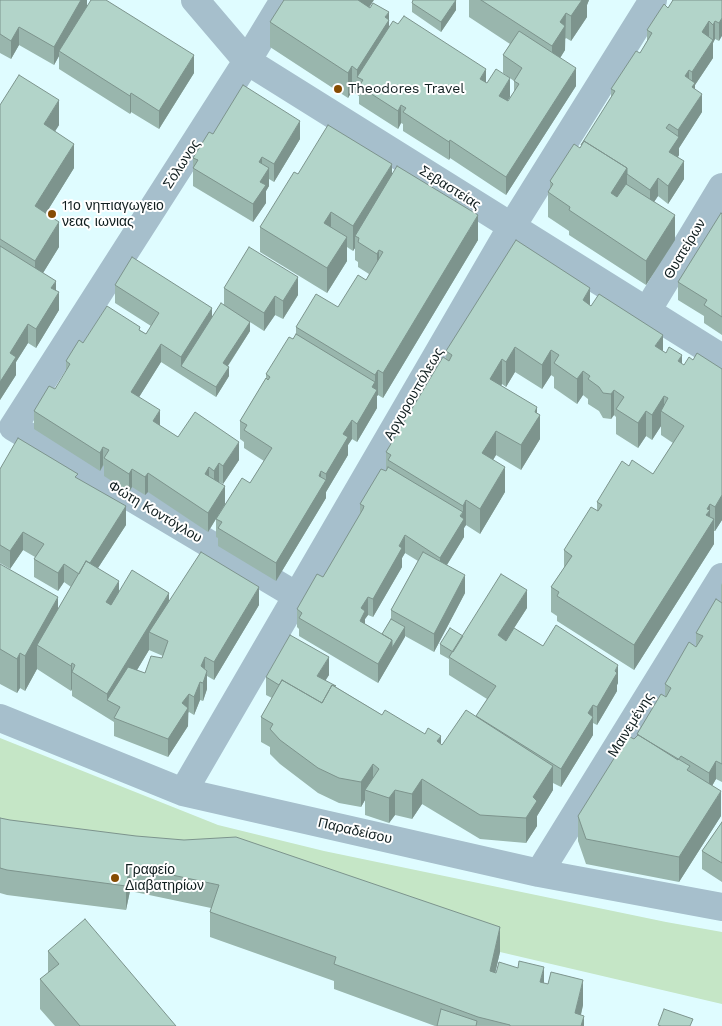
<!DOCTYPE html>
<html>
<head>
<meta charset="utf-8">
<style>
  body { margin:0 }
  canvas { display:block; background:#dffcff }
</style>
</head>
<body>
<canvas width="722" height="1026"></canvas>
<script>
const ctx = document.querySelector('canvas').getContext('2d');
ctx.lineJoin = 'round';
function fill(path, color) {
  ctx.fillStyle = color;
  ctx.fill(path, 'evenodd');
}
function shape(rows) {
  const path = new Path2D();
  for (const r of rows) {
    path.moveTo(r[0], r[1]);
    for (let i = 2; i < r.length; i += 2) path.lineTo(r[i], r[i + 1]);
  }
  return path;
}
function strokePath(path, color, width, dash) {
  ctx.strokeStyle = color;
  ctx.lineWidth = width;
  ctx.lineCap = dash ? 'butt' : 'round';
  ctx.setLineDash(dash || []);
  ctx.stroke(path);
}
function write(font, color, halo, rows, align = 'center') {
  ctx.font = font + ' "Work Sans",sans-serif';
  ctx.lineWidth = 4;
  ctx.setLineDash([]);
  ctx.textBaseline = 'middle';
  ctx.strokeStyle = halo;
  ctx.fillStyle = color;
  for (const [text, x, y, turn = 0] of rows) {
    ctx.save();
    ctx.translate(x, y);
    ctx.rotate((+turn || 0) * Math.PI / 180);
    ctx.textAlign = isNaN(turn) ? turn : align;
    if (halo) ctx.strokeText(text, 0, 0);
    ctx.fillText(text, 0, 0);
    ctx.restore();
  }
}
fill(shape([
  [0,738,218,825,324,851,666,922,722,932,722,1004,500,952,0,843]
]), '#c5e6c6');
strokePath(shape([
  [195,0,247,61,722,358],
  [647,311,722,187],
  [13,427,247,61,284,0],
  [13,427,297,596],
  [0,718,183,792,539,873,722,907],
  [183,792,512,226,653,0],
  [539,873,722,577]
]), '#a6bfcc', 28);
fill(shape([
  [0,0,87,0,87,6,194,73,159,129,131,112,130,114,59,69,59,56,54,65,19,45,11,59,0,53],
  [469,0,589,0,587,5,587,17,571,41,566,38,565,39,565,50,560,58,576,86,506,195,450,158,449,160,403,131,403,124,401,123,398,129,359,104,359,96,352,91,348,98,270,47,270,22,369,8,389,19,389,26,510,97,507,101,508,101,514,92,514,81,503,73,503,55,510,44,469,17],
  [672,0,722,0,719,41,715,39,713,43,713,58,695,85,695,89,702,112,679,148,679,155,678,157,684,179,668,204,658,196,654,202,675,240,646,285,569,235,569,231,548,217,548,192,550,190,550,181,580,148,611,97,611,89,640,53,647,41,647,30,668,8,672,2],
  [412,3,456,10,441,32,412,12],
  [0,105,59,125,55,131,74,168,46,213,59,247,43,273,56,290,59,310,36,348,28,343,16,362,16,375,0,400],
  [213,134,300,139,274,182,269,179,269,186,266,191,266,203,253,222,193,186,193,158],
  [298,174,392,175,478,240,383,398,378,395,377,396,377,408,357,442,352,439,348,445,348,455,326,492,326,498,276,581,218,546,218,538,216,537,216,519,208,532,148,492,145,495,132,487,129,492,104,476,104,465,100,471,34,429,34,411,55,389,66,372,66,361,140,330,146,334,151,326,115,303,115,285,212,317,224,304,224,288,298,295,283,319,275,315,264,331,250,322,250,331,228,366,229,376,216,397,161,362,139,397,160,426,178,437,239,460,223,484,219,482,225,504,250,483,264,461,244,448,244,442,240,439,240,421,266,378,266,374,293,339,296,334,296,327,338,307,366,280,369,274,358,267,358,262,355,260,355,248,353,251,347,247,347,261,327,293,260,252,260,227],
  [722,214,722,335,704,323,704,316,678,300,678,282],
  [590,305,684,365,693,360,722,369,722,520,715,531,714,531,714,544,634,670,557,621,557,616,551,612,551,587,564,568,564,550,597,510,597,502,629,466,653,474,673,443,661,435,661,426,652,440,646,436,638,448,616,434,616,417,614,415,611,419,603,418,599,411,588,404,588,399,583,395,577,404,554,388,554,377,551,375,542,389,515,372,506,387,502,384,501,385,537,413,540,439,521,470,496,455,493,460,505,492,480,534,466,525,464,528,464,537,447,565,465,593,434,652,405,636,378,683,299,636,299,629,297,627,297,609,323,577,360,514,360,504,386,471,386,452,446,359,446,351],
  [405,553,418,561,391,610,391,619,382,634,365,624,365,619,368,615,373,617,402,567,402,558],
  [0,469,78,479,126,525,98,568,119,592,169,601,259,605,214,680,207,676,207,689,203,701,200,700,194,715,189,712,188,713,188,726,168,757,114,736,114,722,72,696,72,689,71,691,37,669,25,691,20,688,17,693,0,684,0,564,58,609,71,587,64,582,58,591,34,577,34,559,35,557,23,550,10,569,0,563],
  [149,650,163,656,162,658,145,673,137,670],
  [722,583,722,782,716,779,712,786,721,816,679,882,586,864,578,841,578,816,637,736,637,734,665,697,665,684,696,646,696,633,721,602,721,585],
  [527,608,514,628,543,646,618,683,617,685,617,691,597,725,593,723,593,735,561,787,553,783,553,790,537,816,537,826,526,843,480,839,422,804,412,819,395,815,389,823,365,815,365,800,361,807,339,803,318,793,280,764,270,754,270,747,261,742,261,717,272,698,266,695,266,677,329,675,325,680,336,687,382,715,442,745,476,716,487,699,449,675,449,659,440,654,440,644,463,636],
  [0,818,500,952,495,973,544,983,583,1005,581,1015,584,1026,435,1026,334,989,334,981,210,937,210,912,211,908,130,891,126,910,7,895,0,893],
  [722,822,722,882,702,869,702,851],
  [48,951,176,1026,55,1026,40,1009,40,979,48,973]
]), '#99b6ad');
fill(shape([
  [81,0,87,0,87,7,59,51,59,56,54,65,54,47],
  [358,0,374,0,358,25],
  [456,0,456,10,441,32,441,22],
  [581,0,589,0,587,5,587,17,571,41,571,16],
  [389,12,389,44,363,80,357,77,357,70,385,17],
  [566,13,565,50,552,71,552,46,560,22],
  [722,18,722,36,719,41,719,23],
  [709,21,709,40,702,32],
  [715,21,715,39,713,43,713,25],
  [19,27,19,45,11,59,11,41],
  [713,40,713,58,695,85,695,101,692,105,692,72],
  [194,55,194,73,159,129,159,111],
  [352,66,352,91,348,98,348,73],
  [576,68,576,86,506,195,506,177],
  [486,69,486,87,480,79],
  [689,70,689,88,685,76],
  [510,78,510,97,499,114,499,96],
  [131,93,131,112,130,114,130,96],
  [702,94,702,112,679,148,679,155,669,170,669,152,678,137,678,130],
  [59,100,59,125,44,149,44,124],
  [401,105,401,123,398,129,398,111],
  [300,121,300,139,274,182,274,164],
  [450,140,450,158,449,160,449,142],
  [74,144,74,168,35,231,35,206],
  [262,157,262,175,259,162],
  [684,161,684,179,668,204,668,186],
  [392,164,392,189,359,238,355,236,355,248,353,251,353,226],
  [269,168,269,186,266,191,266,203,253,222,253,204,260,182],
  [627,168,627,193,611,218,611,193],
  [658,178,658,196,650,208,650,190],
  [331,212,331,236,324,223],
  [478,215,478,240,383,398,383,373],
  [675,215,675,240,646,285,646,261],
  [59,222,59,247,35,286,35,261],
  [347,237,347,261,327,293,327,268],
  [379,250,379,275,377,278,377,254],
  [298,277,298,295,283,319,283,301],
  [56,281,56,297,59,292,59,310,36,348,36,329,51,288],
  [590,288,590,313,583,300],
  [275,296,275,315,264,331,264,313],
  [212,308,212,326,181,366,181,357],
  [250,322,250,331,223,373,223,363],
  [28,324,28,343,16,362,16,375,0,400,0,382,10,353],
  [663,335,663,360,655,346],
  [161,344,161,362,131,410,131,392],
  [515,347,515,372,506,387,506,362],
  [551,350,551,375,542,389,542,365],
  [682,355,682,379,678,361],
  [502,359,502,384,490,404,490,379],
  [229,367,229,376,216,397,216,387],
  [378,370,378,395,377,396,377,408,357,442,357,424,372,387,375,382,375,375],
  [583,371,583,395,577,404,577,379],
  [614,390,614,415,611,419,611,394],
  [664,396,664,413,661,411,661,426,652,440,652,415],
  [537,407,537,419,540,415,540,439,521,470,521,445],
  [160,410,160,428,153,421],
  [646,411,646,436,638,448,638,423],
  [352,420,352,439,348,445,348,455,326,492,326,474,343,434],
  [496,431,496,455,482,478,482,453],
  [239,442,239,460,223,484,223,466],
  [103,447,103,465,100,471,100,453],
  [219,463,219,482,214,489,214,471],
  [209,467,209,485,205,474],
  [505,467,505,492,480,534,480,509],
  [132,469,132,487,129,492,129,474],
  [321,471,321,488,326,480,326,498,276,581,276,563],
  [148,473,148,492,145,495,145,477],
  [225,486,225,504,208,532,208,513],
  [722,495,722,520,715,531,715,507],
  [466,500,466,525,464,528,464,537,440,576,440,558,463,512,463,506],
  [710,504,710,525,714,519,714,544,634,670,634,645,706,515,707,509],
  [126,506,126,525,81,594,81,576],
  [23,532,23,550,10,569,10,551],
  [405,535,405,553,402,558,402,567,373,617,373,599],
  [64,564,64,582,58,591,58,573],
  [465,575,465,593,434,652,434,634],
  [119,581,119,606,106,627,106,602],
  [259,587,259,605,214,680,214,662],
  [527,590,527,608,498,653,498,635],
  [169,593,169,618,149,632,149,650,116,705,107,700,107,694],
  [58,597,58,631,37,645,37,669,25,691,25,656],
  [368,597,368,615,365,619,365,629,360,639,361,608],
  [405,627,405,637,378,683,378,664,392,640],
  [20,653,20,688,17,693,17,659],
  [205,657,205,675,201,684,201,666],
  [329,657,329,675,317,694,317,676],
  [72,663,72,689,71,691,71,666],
  [618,665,618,683,617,685,617,691,597,725,597,707],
  [207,671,207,689,203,701,203,683],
  [200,682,200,700,194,715,194,697],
  [189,694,188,726,168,757,168,739,182,703],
  [593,705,593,735,561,787,561,769,588,713],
  [441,736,441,760,437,741],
  [716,761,716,779,709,791,709,773],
  [373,764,373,789,365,790,365,800,361,807,361,782],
  [553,766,553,790,537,816,537,826,526,843,526,818,533,797],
  [422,779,422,804,412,819,412,794],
  [395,790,395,815,389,823,389,798],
  [721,791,721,816,679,882,679,857],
  [130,866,130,891,126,910,126,886],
  [500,927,500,952,490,996,490,971],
  [544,967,544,992,540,982],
  [583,980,583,1005,578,1026,575,1013],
  [584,1016,584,1026,581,1026]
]), '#7d948d');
const building = shape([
  [0,0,81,0,54,47,19,27,11,41,0,34,0,0],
  [91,0,106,0,194,55,159,111,131,93,130,96,59,51,91,0],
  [284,0,358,0,370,8,373,3,389,12,385,17,389,20,357,70,352,66,348,73,270,22,284,0],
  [413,0,456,0,441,22,412,3,413,0],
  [481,0,582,0,571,16,566,13,560,22,565,26,552,46,481,0],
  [673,0,722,0,722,18,719,23,715,21,713,25,709,21,702,32,713,40,692,72,689,70,685,76,695,83,692,87,702,94,678,130,669,124,666,128,679,137,669,152,684,161,668,186,658,178,650,190,627,174,627,168,584,141,581,145,615,91,611,89,636,51,640,53,652,33,647,30,664,4,668,8,673,0],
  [404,16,486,69,480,79,487,83,496,69,510,78,499,96,508,101,519,84,514,81,522,68,503,55,519,31,576,68,506,177,450,140,449,142,403,112,406,108,401,105,398,111,359,86,363,80,357,77,393,21,398,24,404,16],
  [19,75,59,100,44,124,74,144,35,206,59,222,35,261,0,239,0,105,19,75],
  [243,85,300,121,274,164,262,157,259,162,269,168,260,182,266,185,253,204,193,168,198,160,193,158,209,132,213,134,243,85],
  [328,125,392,164,353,226,331,212,324,223,347,237,327,268,260,227,294,172,298,174,328,125],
  [584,141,627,168,611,193,617,197,626,184,675,215,646,261,569,210,570,207,548,192,553,184,550,181,574,144,580,148,584,141],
  [397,166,478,215,383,373,378,370,375,375,296,327,316,294,338,307,358,275,366,280,383,252,379,250,377,254,358,242,359,238,355,236,397,166],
  [721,213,722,214,722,317,704,305,707,300,678,282,721,213],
  [516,240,590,288,583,300,591,306,599,294,663,335,655,346,666,353,669,347,682,355,678,361,684,365,689,357,693,360,697,353,722,369,722,495,715,507,710,504,707,509,710,510,706,515,714,519,634,645,557,596,559,592,551,587,572,556,564,550,591,507,598,511,602,505,597,502,622,461,629,466,632,460,653,474,684,426,661,411,668,398,664,396,652,415,646,411,638,423,616,409,624,397,614,390,611,394,603,393,599,387,588,379,590,376,583,371,577,379,554,363,559,355,551,350,542,365,515,347,506,362,502,359,490,379,537,407,535,412,540,415,521,445,496,431,482,453,505,467,480,509,466,500,463,506,388,460,391,455,386,452,443,357,449,361,452,355,446,351,516,240],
  [0,246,56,281,51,288,59,292,36,329,28,324,10,353,16,357,0,382,0,246],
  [249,247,298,277,283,301,275,296,264,313,224,288,249,247],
  [132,257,212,308,181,357,161,344,131,392,160,410,153,421,178,437,195,412,239,442,223,466,219,463,214,471,209,467,205,474,225,486,208,513,148,473,145,477,132,469,129,474,104,458,109,450,103,447,100,453,34,411,49,386,55,389,70,364,66,361,79,340,83,343,107,306,140,327,139,330,146,334,159,313,115,285,132,257],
  [221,303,250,322,223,363,229,367,216,387,181,366,221,303],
  [296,334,375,382,372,387,377,390,357,424,352,420,343,434,348,437,326,474,321,471,319,476,326,480,276,563,218,528,222,522,216,519,242,478,250,483,272,448,244,430,247,425,240,421,266,378,268,380,270,377,266,374,289,337,293,339,296,334],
  [18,438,78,474,75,477,126,506,90,563,86,561,79,574,64,564,58,573,34,559,44,544,23,532,10,551,0,545,0,469,18,438],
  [388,467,463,512,460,516,464,519,440,558,405,535,399,546,402,548,373,599,368,597,361,608,365,611,360,621,392,640,378,664,299,618,302,613,297,609,317,574,323,577,326,572,363,509,364,506,360,504,381,469,386,471,388,467],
  [201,552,259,587,214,662,205,657,201,666,207,671,203,683,200,682,194,697,189,694,182,703,188,708,168,739,114,718,120,707,107,700,128,667,145,673,151,656,162,658,168,641,149,632,201,552],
  [423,552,465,575,434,634,391,610,423,552],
  [86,561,119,581,106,602,111,605,132,570,169,593,107,694,72,672,75,665,72,663,71,666,37,645,86,561],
  [0,564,58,597,25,656,20,653,17,659,0,649,0,564],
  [501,574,527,590,498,635,506,641,514,628,543,646,556,625,618,665,615,671,617,673,597,707,593,705,588,713,593,717,561,769,476,716,496,686,449,657,501,574],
  [716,599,722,603,722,764,716,761,709,773,681,756,678,760,637,734,661,694,666,697,671,688,665,684,689,642,696,647,703,636,696,633,716,599],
  [391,619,405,627,392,648,392,640,382,634,391,619],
  [450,628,463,636,453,652,440,644,450,628],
  [290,635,329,657,317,676,336,686,332,685,322,703,282,680,279,685,266,677,290,635],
  [282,680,322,703,332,685,382,715,385,710,425,734,428,728,441,736,437,741,442,745,466,710,553,766,533,797,537,801,526,818,480,815,422,779,412,794,395,790,389,798,365,790,379,769,373,764,361,782,339,778,318,768,280,740,270,729,273,724,261,717,282,680],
  [638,735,690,766,687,770,721,791,679,857,586,839,578,816,628,736,634,739,638,735],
  [0,818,10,820,136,836,184,840,236,837,500,927,490,971,496,973,499,962,518,968,519,961,544,967,540,982,548,984,551,972,583,980,575,1013,584,1016,581,1026,510,1026,510,1025,478,1017,334,964,336,957,210,912,219,885,130,866,126,886,7,870,0,868,0,818],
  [722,822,722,863,702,851,722,822],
  [85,919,176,1026,80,1026,40,979,59,964,48,951,85,919],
  [441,1009,477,1021,476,1026,437,1026,441,1009],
  [664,1009,693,1019,690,1026,661,1026,658,1025,664,1009]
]);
fill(building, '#b2d4c9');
strokePath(building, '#7d948d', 1);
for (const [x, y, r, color] of [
  [338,89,5,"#864c03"],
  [52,214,5,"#864c03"],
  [115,878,5,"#864c03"]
]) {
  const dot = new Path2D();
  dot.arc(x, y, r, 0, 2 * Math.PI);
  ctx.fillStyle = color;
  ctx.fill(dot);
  strokePath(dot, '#fff', 2);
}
write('14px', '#101e1f', '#fff', [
  ["Theodores Travel",348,89],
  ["11ο νηπιαγωγειο",62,206],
  ["νεας ιωνιας",62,222],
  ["Γραφείο",125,870],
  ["Διαβατηρίων",125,886]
], 'left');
write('14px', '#101e1f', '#fff', [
  ["Σόλωνος",182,164,-57],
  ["Σεβαστείας",450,188,32],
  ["Θυατείρων",685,249,-59],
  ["Αργυρουπόλεως",414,394,-60],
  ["Φώτη Κοντόγλου",155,512,31],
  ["Μαινεμένης",631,725,-58],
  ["Παραδείσου",355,831,13]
]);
</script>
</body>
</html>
